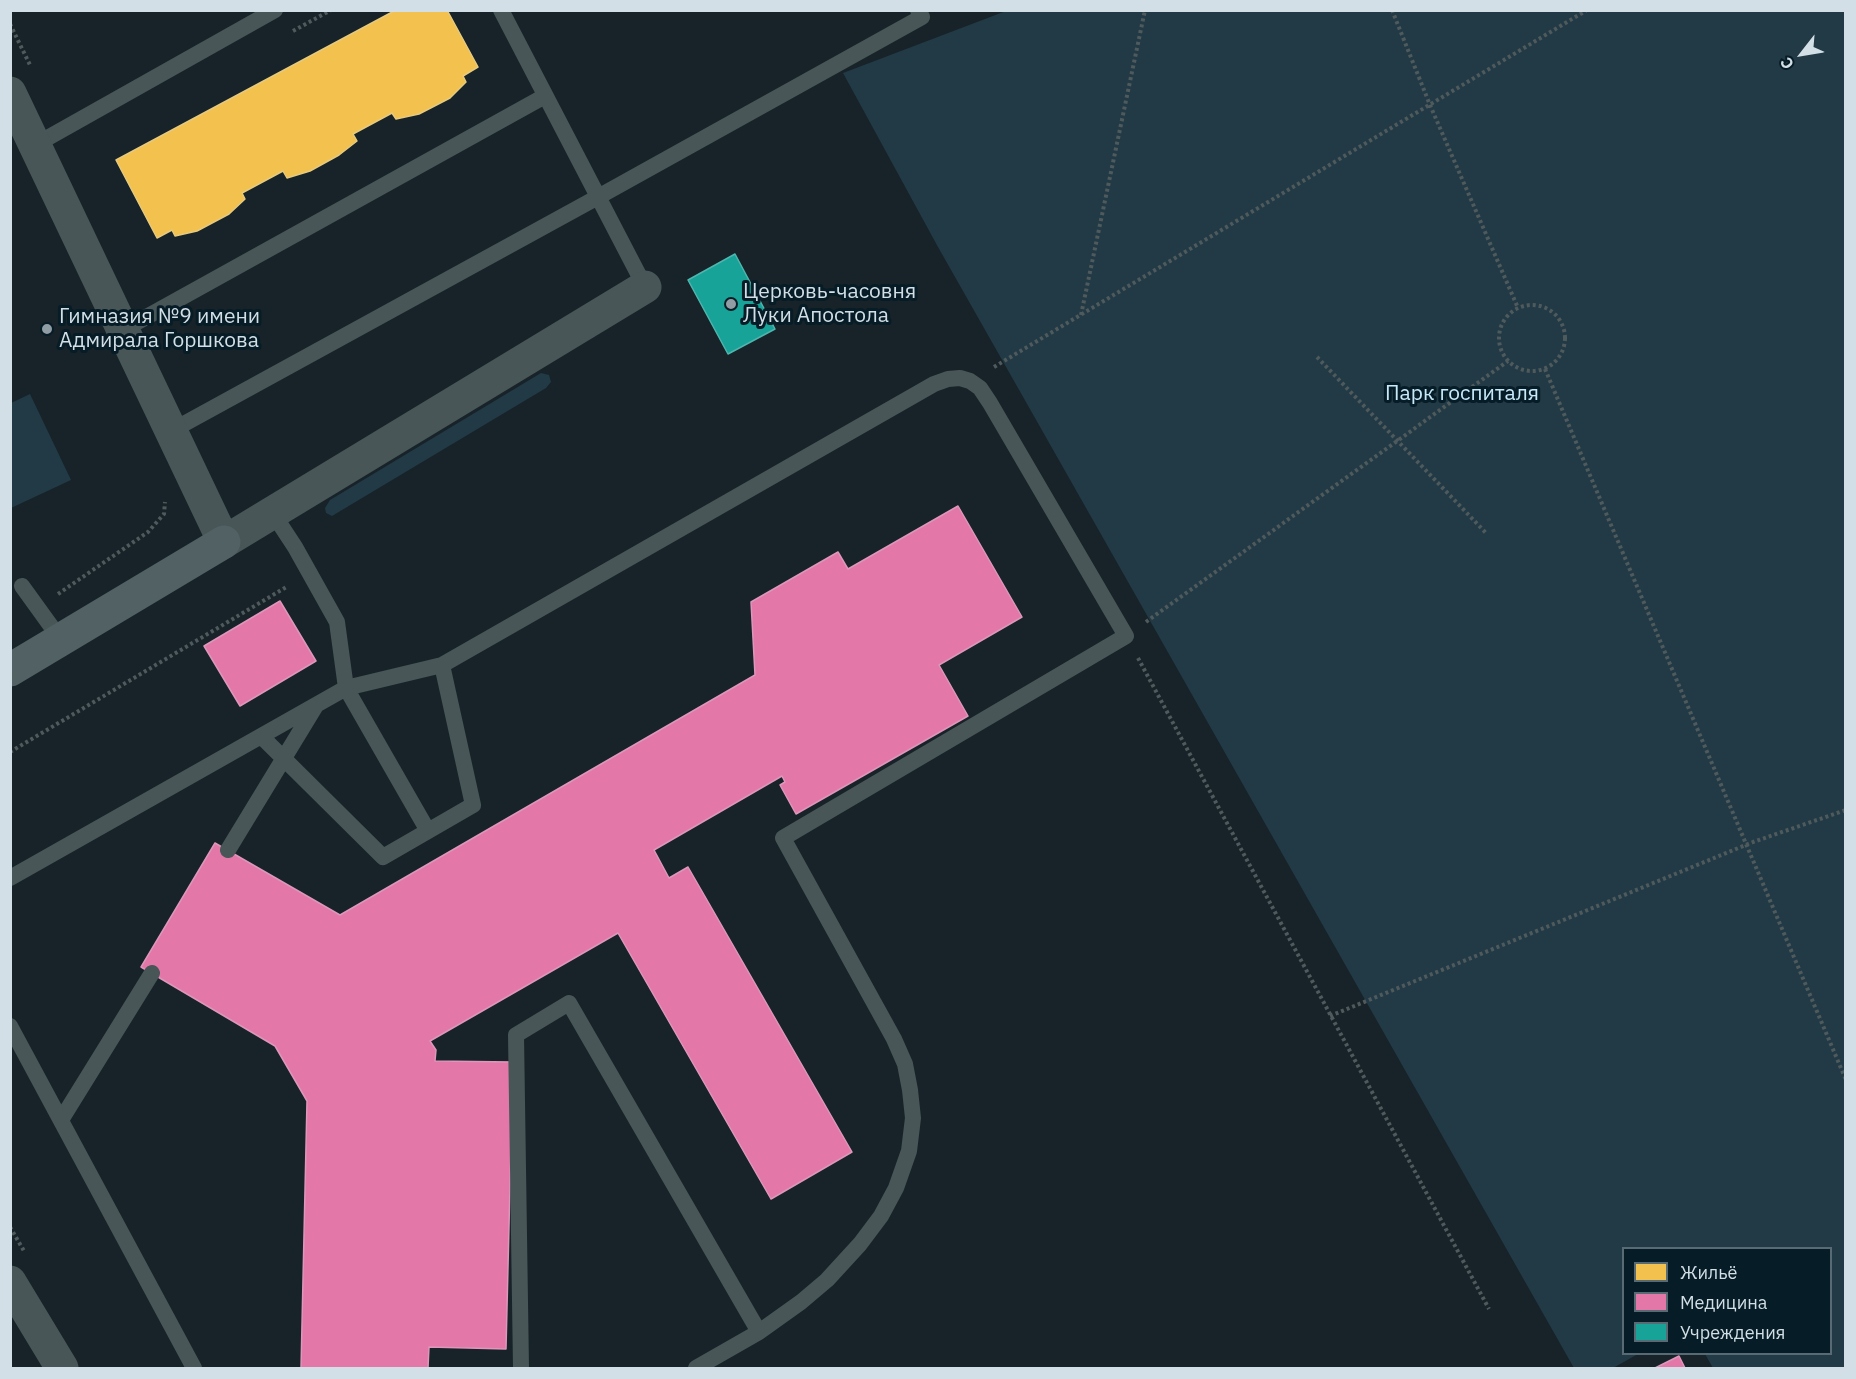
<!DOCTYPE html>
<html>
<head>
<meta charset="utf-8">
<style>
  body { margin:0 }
  #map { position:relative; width:1856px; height:1379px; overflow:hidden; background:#172328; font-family:"IBM Plex Sans",sans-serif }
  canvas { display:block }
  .frame { position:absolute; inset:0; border:12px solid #d2dfe6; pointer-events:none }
  .legend { position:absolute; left:1622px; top:1247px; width:210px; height:108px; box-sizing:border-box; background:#061c26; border:2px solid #586a73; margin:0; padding:8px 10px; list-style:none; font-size:18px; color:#d2dfe6 }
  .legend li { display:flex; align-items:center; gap:12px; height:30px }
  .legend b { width:30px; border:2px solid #586a73 }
  .north { position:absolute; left:1772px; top:24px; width:60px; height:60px; -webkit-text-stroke:4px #061c26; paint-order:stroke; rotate:239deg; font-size:16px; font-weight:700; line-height:24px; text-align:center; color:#d2dfe6 }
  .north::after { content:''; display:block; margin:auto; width:21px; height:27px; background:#d2dfe6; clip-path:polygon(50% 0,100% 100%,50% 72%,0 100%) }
</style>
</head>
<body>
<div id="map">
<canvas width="1856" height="1379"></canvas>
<div class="frame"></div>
<ul class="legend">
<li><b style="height:16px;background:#f2c14e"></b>Жильё</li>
<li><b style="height:16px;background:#e377a8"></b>Медицина</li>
<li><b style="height:16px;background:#17a398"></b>Учреждения</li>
</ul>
<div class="north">С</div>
</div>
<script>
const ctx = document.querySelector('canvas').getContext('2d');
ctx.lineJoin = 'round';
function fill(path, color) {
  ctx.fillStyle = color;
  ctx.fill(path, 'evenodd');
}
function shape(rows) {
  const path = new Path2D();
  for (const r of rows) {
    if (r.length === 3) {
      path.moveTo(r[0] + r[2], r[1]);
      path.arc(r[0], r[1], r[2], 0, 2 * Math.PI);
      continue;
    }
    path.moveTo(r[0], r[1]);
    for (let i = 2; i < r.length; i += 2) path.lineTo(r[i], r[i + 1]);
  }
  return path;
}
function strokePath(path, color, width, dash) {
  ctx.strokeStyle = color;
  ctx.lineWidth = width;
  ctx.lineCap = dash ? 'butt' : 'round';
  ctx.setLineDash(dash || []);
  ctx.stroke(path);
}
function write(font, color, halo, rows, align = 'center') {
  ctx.font = font + ' "IBM Plex Sans",sans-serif';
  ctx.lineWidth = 6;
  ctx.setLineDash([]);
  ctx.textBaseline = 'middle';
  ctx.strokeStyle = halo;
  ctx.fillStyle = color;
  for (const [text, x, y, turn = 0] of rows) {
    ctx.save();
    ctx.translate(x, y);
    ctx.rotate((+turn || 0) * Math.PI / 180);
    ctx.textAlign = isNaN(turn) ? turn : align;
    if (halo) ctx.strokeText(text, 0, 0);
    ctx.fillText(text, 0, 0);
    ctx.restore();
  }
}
fill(shape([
  [1006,11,1845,11,1845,1368,1713,1368,1705,1354,1830,1354,1830,1248,1624,1248,1624,1354,1638,1354,1613,1368,1574,1368,938,247,843,73],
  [541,373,549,375,551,382,546,388,332,516,326,513,325,508,330,500],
  [30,394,71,480,11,508,11,403]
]), '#223a45');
const homes = shape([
  [447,10,478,67,463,76,466,82,450,98,419,114,396,119,392,113,353,134,357,141,339,155,310,171,287,178,283,171,242,193,245,199,229,214,197,231,175,236,172,230,157,238,116,160,396,10,447,10]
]);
fill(homes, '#f2c14e');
strokePath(homes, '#e8ca7c', 1.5);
const health = shape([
  [958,506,1022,617,939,665,968,716,796,814,780,785,785,782,782,776,654,850,669,878,688,867,852,1152,771,1199,618,933,430,1041,436,1050,435,1061,513,1062,506,1349,429,1347,428,1368,301,1368,307,1101,275,1046,141,967,215,843,340,915,755,675,751,602,838,552,848,569,958,506],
  [280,601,316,661,240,706,204,646,280,601],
  [1679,1356,1685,1368,1655,1368,1679,1356]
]);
fill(health, '#e377a8');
strokePath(health, '#de96bb', 1.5);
const public = shape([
  [735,254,775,329,728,354,688,280,735,254]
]);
fill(public, '#17a398');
strokePath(public, '#4fb5af', 1.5);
strokePath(shape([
  [1392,10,1430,105,1518,308],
  [10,24,30,65],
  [293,31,331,10],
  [1532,338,33],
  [1081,315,1145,10],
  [1317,357,1486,533],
  [994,367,1587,10],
  [1545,369,1846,1080],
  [58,594,148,532,164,514,165,502],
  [1146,622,1508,361],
  [1138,658,1489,1309],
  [10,752,288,586],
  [1330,1016,1753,842,1846,810],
  [10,1227,24,1251]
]), '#4f5a5d', 4, [3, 3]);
strokePath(shape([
  [501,10,645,287],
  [35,145,275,10],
  [123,330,545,96],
  [171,431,598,197,922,17,918,10],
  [272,512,295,547,337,622,346,688,428,831],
  [22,586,61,640],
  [262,737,383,857,473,805,442,665],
  [228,850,315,707],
  [10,878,346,688,442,665,934,384,948,379,960,378,970,381,980,388,990,403,1126,636,783,838,894,1039,905,1064,910,1090,913,1118,909,1151,896,1188,881,1216,860,1244,827,1280,801,1302,759,1332,696,1368],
  [10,1026,194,1368],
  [61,1120,152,973],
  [521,1368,516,1035,569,1003,759,1332]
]), '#485658', 16);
strokePath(shape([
  [10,93,224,542,645,287],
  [10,1282,62,1368]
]), '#485658', 33);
strokePath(shape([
  [10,670,224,542]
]), '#516164', 33);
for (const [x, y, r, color] of [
  [731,304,6,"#919da4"],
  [47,329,6,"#919da4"]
]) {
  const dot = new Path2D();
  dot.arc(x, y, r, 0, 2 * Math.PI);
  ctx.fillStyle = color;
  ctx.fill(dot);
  strokePath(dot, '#061c26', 2);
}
write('21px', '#d2dfe6', '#061c26', [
  ["Церковь-часовня",743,292],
  ["Луки Апостола",743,316],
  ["Гимназия №9 имени",59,317],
  ["Адмирала Горшкова",59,341]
], 'left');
write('21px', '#c7e9fa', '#061c26', [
  ["Парк госпиталя",1462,394]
]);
</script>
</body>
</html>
